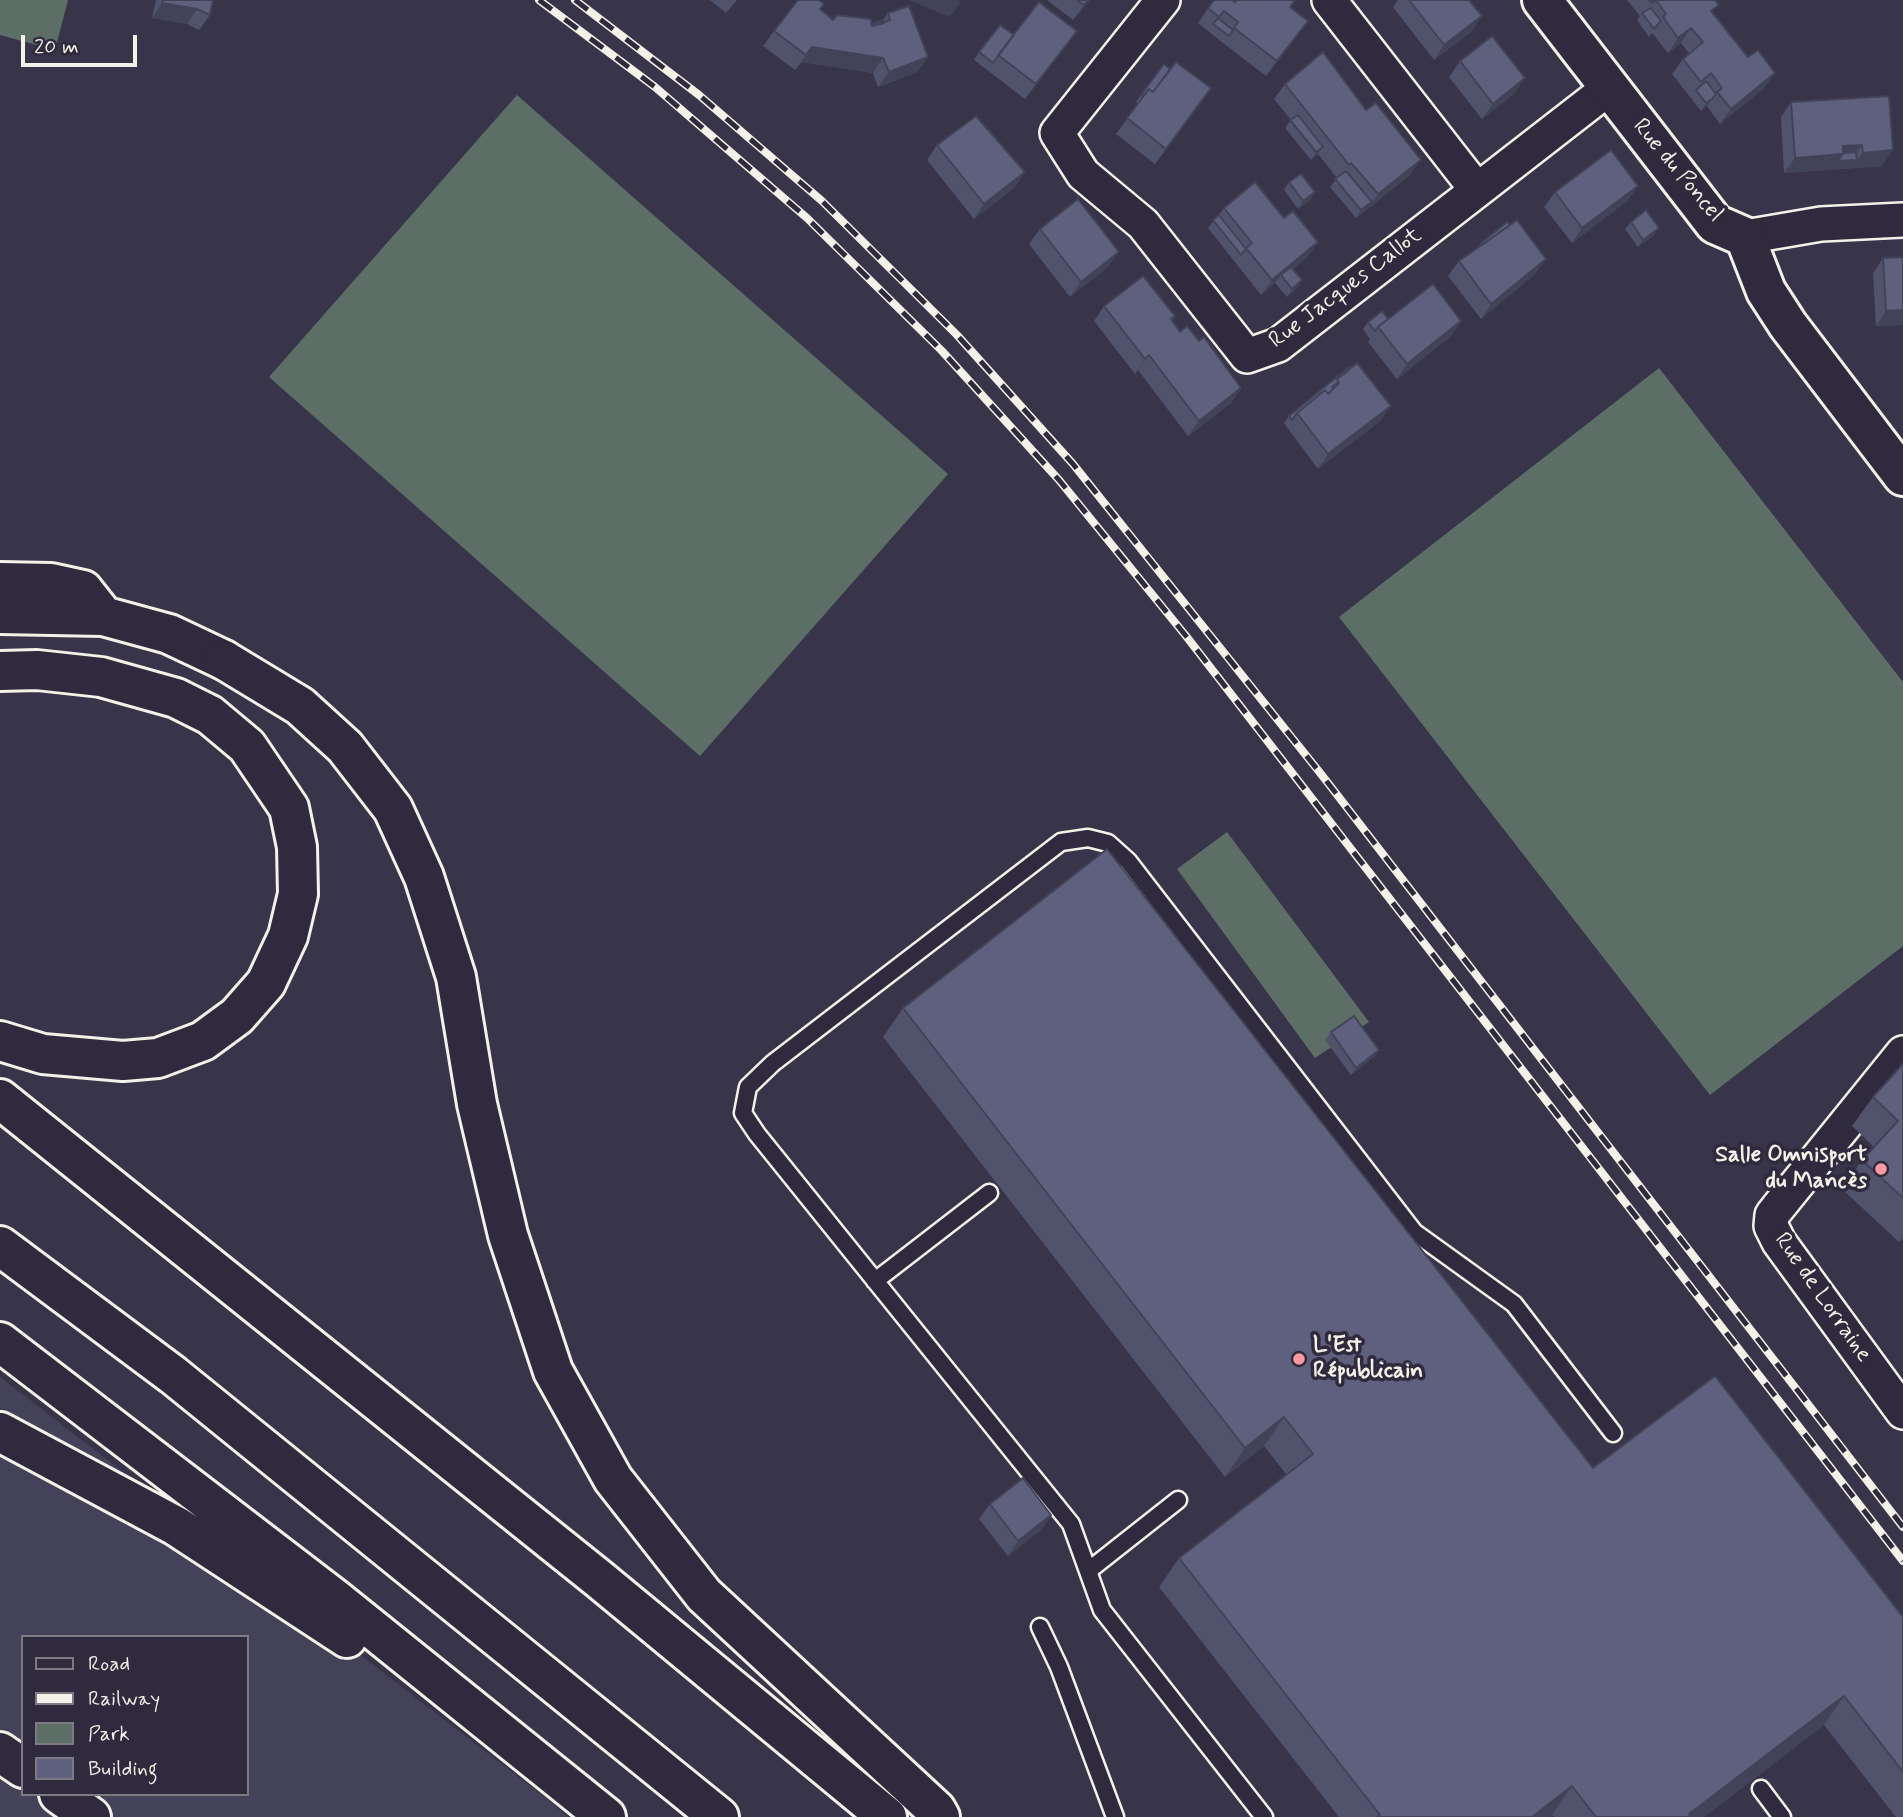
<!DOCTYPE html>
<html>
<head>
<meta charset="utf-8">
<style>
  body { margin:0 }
  #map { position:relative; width:1903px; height:1817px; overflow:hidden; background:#38354a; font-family:Mynerve,sans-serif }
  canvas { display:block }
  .legend { position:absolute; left:21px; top:1635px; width:228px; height:161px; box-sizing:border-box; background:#2f2a3d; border:2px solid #7e7a81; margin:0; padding:9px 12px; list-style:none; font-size:21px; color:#f4f1e8 }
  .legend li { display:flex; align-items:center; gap:14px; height:35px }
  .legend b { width:35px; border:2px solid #7e7a81 }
  .scale { position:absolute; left:21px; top:35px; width:116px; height:32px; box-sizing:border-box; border:4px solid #f4f1e8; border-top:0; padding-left:9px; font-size:21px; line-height:24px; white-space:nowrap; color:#f4f1e8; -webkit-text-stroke:5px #2f2a3d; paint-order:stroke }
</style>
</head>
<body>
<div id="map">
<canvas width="1903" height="1817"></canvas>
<ul class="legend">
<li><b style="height:9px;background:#2f2a3d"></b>Road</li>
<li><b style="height:9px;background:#f4f1e8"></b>Railway</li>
<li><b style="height:19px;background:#5d6e66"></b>Park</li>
<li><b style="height:19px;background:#5e607d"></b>Building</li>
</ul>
<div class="scale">20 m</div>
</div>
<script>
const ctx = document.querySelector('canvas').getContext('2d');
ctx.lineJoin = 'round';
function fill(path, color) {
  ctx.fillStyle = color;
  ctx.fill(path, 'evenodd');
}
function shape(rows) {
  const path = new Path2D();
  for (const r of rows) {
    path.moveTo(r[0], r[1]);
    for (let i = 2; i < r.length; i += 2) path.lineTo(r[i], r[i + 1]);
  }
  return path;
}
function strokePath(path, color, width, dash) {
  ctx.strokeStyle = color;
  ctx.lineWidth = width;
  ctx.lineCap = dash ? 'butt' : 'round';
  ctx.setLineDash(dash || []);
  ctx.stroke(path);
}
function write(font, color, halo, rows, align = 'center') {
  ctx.font = font + ' Mynerve,sans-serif';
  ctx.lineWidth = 7;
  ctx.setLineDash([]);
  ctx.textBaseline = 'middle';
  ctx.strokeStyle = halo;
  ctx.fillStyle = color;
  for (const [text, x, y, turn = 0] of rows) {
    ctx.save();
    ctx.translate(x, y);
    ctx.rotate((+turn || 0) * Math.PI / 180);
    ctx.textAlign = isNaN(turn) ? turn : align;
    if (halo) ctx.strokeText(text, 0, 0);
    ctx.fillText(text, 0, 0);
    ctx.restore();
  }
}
fill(shape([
  [0,1377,547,1799,568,1817,0,1817],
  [23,1637,247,1637,247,1794,23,1794]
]), '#434259');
fill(shape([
  [0,0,68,0,55,50,0,35],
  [517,95,948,474,700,756,269,377],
  [1659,368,1903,682,1903,946,1710,1095,1339,617],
  [1227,832,1369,1022,1315,1058,1177,869]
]), '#5d6e66');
const service = shape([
  [875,1281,989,1193],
  [1088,1571,1178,1500],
  [1040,1627,1059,1667,1115,1817],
  [1761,1789,1782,1817],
  [1264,1817,1102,1610,1071,1524,757,1134,743,1113,748,1087,773,1063,1061,842,1088,838,1108,843,1128,861,1414,1232,1514,1304,1613,1433]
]);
const minor = shape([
  [1163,0,1057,133,1083,174,1143,224,1247,356,1278,345,1609,88],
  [1329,0,1477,190],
  [1745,237,1821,224,1903,220],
  [1903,1053,1780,1205,1772,1215,1771,1226,1779,1242,1903,1412]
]);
const tertiary = shape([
  [1542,0,1715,224,1745,237,1766,291,1788,325,1903,476],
  [0,582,51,583,83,590,102,614],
  [0,614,103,616,169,634,224,660]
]);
const secondary = shape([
  [0,1752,23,1768],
  [59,1794,91,1817]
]);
const motorway = shape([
  [224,660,300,706,345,747,393,809,424,877,456,977,477,1104,508,1235,553,1371,613,1479,704,1595,936,1810,940,1817],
  [0,671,37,670,101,677,176,698,210,715,247,746,289,808,297,847,298,894,288,936,266,983,237,1016,203,1041,158,1058,123,1061,43,1054,0,1041],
  [0,1099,599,1579,887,1817],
  [0,1246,173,1375,719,1817],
  [0,1342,334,1598,606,1817],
  [0,1432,176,1526,347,1638]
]);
strokePath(service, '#f4f1e8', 21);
strokePath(minor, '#f4f1e8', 38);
strokePath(tertiary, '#f4f1e8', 44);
strokePath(secondary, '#f4f1e8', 44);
strokePath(motorway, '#f4f1e8', 44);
strokePath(service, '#2f2a3d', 16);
strokePath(minor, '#2f2a3d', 33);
strokePath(tertiary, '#2f2a3d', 38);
strokePath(secondary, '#2f2a3d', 38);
strokePath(motorway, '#2f2a3d', 38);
const rail = shape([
  [539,0,655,87,807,218,942,351,1059,480,1186,636,1903,1561],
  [575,0,699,95,822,201,957,335,1073,464,1321,774,1903,1527]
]);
strokePath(rail, '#f4f1e8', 8);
strokePath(rail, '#2f2a3d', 5, [16]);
fill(shape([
  [156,0,213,0,210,15,199,30,187,24,152,18],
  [710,0,737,0,726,13],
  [1047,0,1090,0,1073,20],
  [1214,0,1290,7,1308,21,1266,76,1223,43,1226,40,1223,43,1198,23],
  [1398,0,1469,0,1472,31,1434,60,1393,7],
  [1627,0,1715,0,1713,13,1748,57,1775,73,1764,88,1720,124,1707,106,1701,111,1672,74,1683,59,1689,53,1681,43,1668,53,1652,33,1649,37,1637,20,1640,16],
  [821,9,833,20,872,24,883,20,888,13,928,57,917,72,878,87,873,73,802,62,795,70,763,46,774,31],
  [1014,35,1066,46,1025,99,974,60,979,52],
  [1460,61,1515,93,1482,119,1449,77],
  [1164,64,1170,69,1211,88,1155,164,1116,134,1138,104,1136,102],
  [1285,84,1410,175,1356,218,1330,187,1337,178,1318,154,1311,160,1285,128,1291,120,1274,99],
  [1889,96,1882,166,1784,173,1781,117,1791,102],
  [937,145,1015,187,974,219,927,160],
  [1289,182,1315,192,1310,200,1298,209,1284,190],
  [1638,186,1627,201,1572,243,1544,207,1555,192],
  [1224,208,1284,218,1318,242,1307,257,1293,269,1302,280,1297,288,1287,297,1275,283,1261,295,1208,228],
  [1631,222,1654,235,1638,247,1625,229],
  [1040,229,1108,267,1070,297,1029,244],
  [1481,243,1535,274,1481,319,1448,276,1459,261,1478,248],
  [1883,258,1903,325,1876,326,1873,273],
  [1104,306,1175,316,1172,321,1180,332,1199,341,1241,388,1231,403,1188,436,1138,370,1135,374,1094,321],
  [1388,319,1461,321,1451,336,1397,379,1368,342,1370,339,1363,329,1368,322],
  [1349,367,1391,406,1380,421,1318,469,1284,423,1289,416],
  [903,1008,1593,1468,1903,1617,1903,1817,1896,1817,1824,1725,1704,1817,1554,1817,1552,1815,1550,1817,1339,1817,1159,1587,1179,1558,1286,1474,1264,1446,1225,1477,883,1037],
  [1331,1032,1379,1050,1374,1057,1351,1075,1325,1040],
  [1903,1064,1903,1238,1899,1242,1842,1189,1862,1160,1874,1147,1852,1126,1873,1097],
  [990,1504,1051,1515,1041,1530,1008,1556,979,1519]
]), '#51536c');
fill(shape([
  [908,0,957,0,961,2,950,17],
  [1088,0,1090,0,1073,20,1084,5],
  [162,3,197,9,187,24,152,18],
  [1482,16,1472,31,1434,60,1444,45],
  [1308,21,1297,36,1266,76,1277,61],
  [1691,28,1681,43,1668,53,1678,38],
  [1077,31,1066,46,1025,99,1036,84],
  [812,47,883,58,873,73,802,62,795,70],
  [928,57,917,72,878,87,889,72],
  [1775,73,1764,88,1720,124,1731,109],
  [1525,78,1515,93,1482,119,1493,104],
  [1712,99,1707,106,1701,111,1706,103],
  [1862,145,1851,160,1857,160,1863,153,1893,150,1882,166,1784,173,1795,158,1843,146],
  [1323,147,1318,154,1311,160,1316,152],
  [1421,160,1410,175,1356,218,1361,210,1372,202,1378,194],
  [1025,172,1015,187,974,219,984,204],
  [1638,186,1627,201,1572,243,1582,228],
  [1315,192,1310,200,1298,209,1303,201],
  [1659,228,1654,235,1638,247,1643,240],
  [1318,242,1307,257,1282,277,1281,275,1275,283,1261,295,1272,280],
  [1119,252,1108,267,1070,297,1081,282],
  [1546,259,1535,274,1481,319,1491,304],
  [1302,280,1297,288,1287,297,1292,289],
  [1903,310,1903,325,1876,326,1886,311],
  [1461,321,1451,336,1397,379,1407,364],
  [1149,355,1138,370,1135,374,1145,359],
  [1241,388,1231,403,1188,436,1199,421],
  [1391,406,1380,421,1318,469,1328,454],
  [1379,1050,1374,1057,1351,1075,1356,1068],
  [1284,1417,1264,1446,1225,1477,1245,1448],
  [1051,1515,1041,1530,1008,1556,1018,1541],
  [1844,1696,1824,1725,1704,1817,1688,1817,1689,1814],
  [1572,1786,1550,1817,1532,1817]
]), '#424358');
const building = shape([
  [163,0,213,0,210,15,197,9,162,3,163,0],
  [798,0,819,0,824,4,820,9,833,20,837,15,871,19,872,26,890,20,888,13,909,6,928,57,889,72,883,58,812,47,806,55,774,31,798,0],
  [1077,0,1088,0,1084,5,1077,0],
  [1214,0,1232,0,1235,2,1237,0,1295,0,1290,7,1308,21,1277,61,1234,28,1238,22,1224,11,1219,17,1208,8,1214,0],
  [1409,0,1469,0,1482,16,1444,45,1409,0],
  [1649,0,1715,0,1719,5,1711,11,1748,57,1758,50,1775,73,1731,109,1717,92,1722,88,1711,73,1701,82,1683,59,1703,42,1691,28,1678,38,1663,17,1666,14,1656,0,1652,3,1649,0],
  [1039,2,1077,31,1036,84,998,55,1039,2],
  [1651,8,1661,21,1654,29,1642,13,1651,8],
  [1218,18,1233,30,1229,36,1213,24,1218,18],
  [883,20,884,23,872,26,872,24,883,20],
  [1000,25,1014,35,993,63,979,52,1000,25],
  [1492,36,1525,78,1493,104,1460,61,1492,36],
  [1323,52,1366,110,1376,103,1421,160,1378,194,1351,163,1349,165,1285,84,1323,52],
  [1176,62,1211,88,1166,149,1127,118,1149,89,1153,92,1176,62],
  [1164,64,1170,69,1153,92,1149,89,1143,96,1141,95,1164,64],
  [1706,81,1716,94,1712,99,1706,103,1696,90,1706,81],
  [1889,96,1893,150,1863,153,1862,145,1843,146,1843,154,1795,158,1791,102,1889,96],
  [1298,115,1323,147,1316,152,1290,120,1298,115],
  [976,116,1025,172,984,204,937,145,976,116],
  [1611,150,1638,186,1582,228,1555,192,1611,150],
  [1856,152,1857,160,1838,161,1843,153,1856,152],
  [1346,171,1372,202,1361,210,1335,179,1346,171],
  [1301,174,1315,192,1303,201,1289,182,1301,174],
  [1255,182,1284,218,1293,211,1318,242,1272,280,1246,248,1252,243,1224,208,1255,182],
  [1078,199,1119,252,1081,282,1040,229,1078,199],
  [1646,210,1659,228,1643,240,1631,222,1646,210],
  [1219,215,1246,249,1241,255,1213,220,1219,215],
  [1517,220,1546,259,1491,304,1459,261,1517,220],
  [1507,222,1510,225,1482,245,1481,243,1507,222],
  [1903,257,1903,310,1886,311,1883,258,1903,257],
  [1291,267,1302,280,1292,289,1281,275,1291,267],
  [1143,276,1175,316,1171,319,1180,332,1187,326,1199,341,1204,337,1241,388,1199,421,1149,355,1145,359,1104,306,1143,276],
  [1433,284,1461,321,1407,364,1378,327,1433,284],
  [1382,311,1388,319,1378,327,1375,331,1368,322,1382,311],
  [1357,363,1391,406,1328,454,1297,413,1325,390,1328,394,1339,383,1337,379,1357,363],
  [1349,367,1350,369,1337,379,1338,382,1332,387,1333,389,1328,394,1325,390,1297,413,1292,420,1289,416,1349,367],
  [1107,849,1593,1468,1715,1376,1903,1617,1903,1772,1844,1696,1689,1814,1691,1817,1596,1817,1572,1786,1532,1817,1377,1817,1380,1815,1179,1558,1313,1454,1284,1417,1245,1448,903,1008,1107,849],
  [1354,1016,1379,1050,1356,1068,1331,1032,1354,1016],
  [1903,1064,1903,1198,1862,1160,1898,1121,1873,1097,1903,1064],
  [1023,1478,1051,1515,1018,1541,990,1504,1023,1478]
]);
fill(building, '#5e607d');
strokePath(building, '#424358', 2);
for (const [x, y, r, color] of [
  [1881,1169,7,"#ff9aa2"],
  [1299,1359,7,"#ff9aa2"]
]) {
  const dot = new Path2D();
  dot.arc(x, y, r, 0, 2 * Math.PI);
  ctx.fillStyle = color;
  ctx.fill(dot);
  strokePath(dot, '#2f2a3d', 2.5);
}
write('23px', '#f4f1e8', '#2f2a3d', [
  ["Rue du Poncel",1677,171,50],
  ["Rue Jacques Callot",1346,289,-37],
  ["Rue de Lorraine",1822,1298,55]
]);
write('bold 23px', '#f4f1e8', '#2f2a3d', [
  ["Salle Omnisport",1867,1156],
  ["du Mancès",1867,1182],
  ["L'Est",1313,1346,"left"],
  ["Républicain",1313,1372,"left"]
], 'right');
</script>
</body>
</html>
